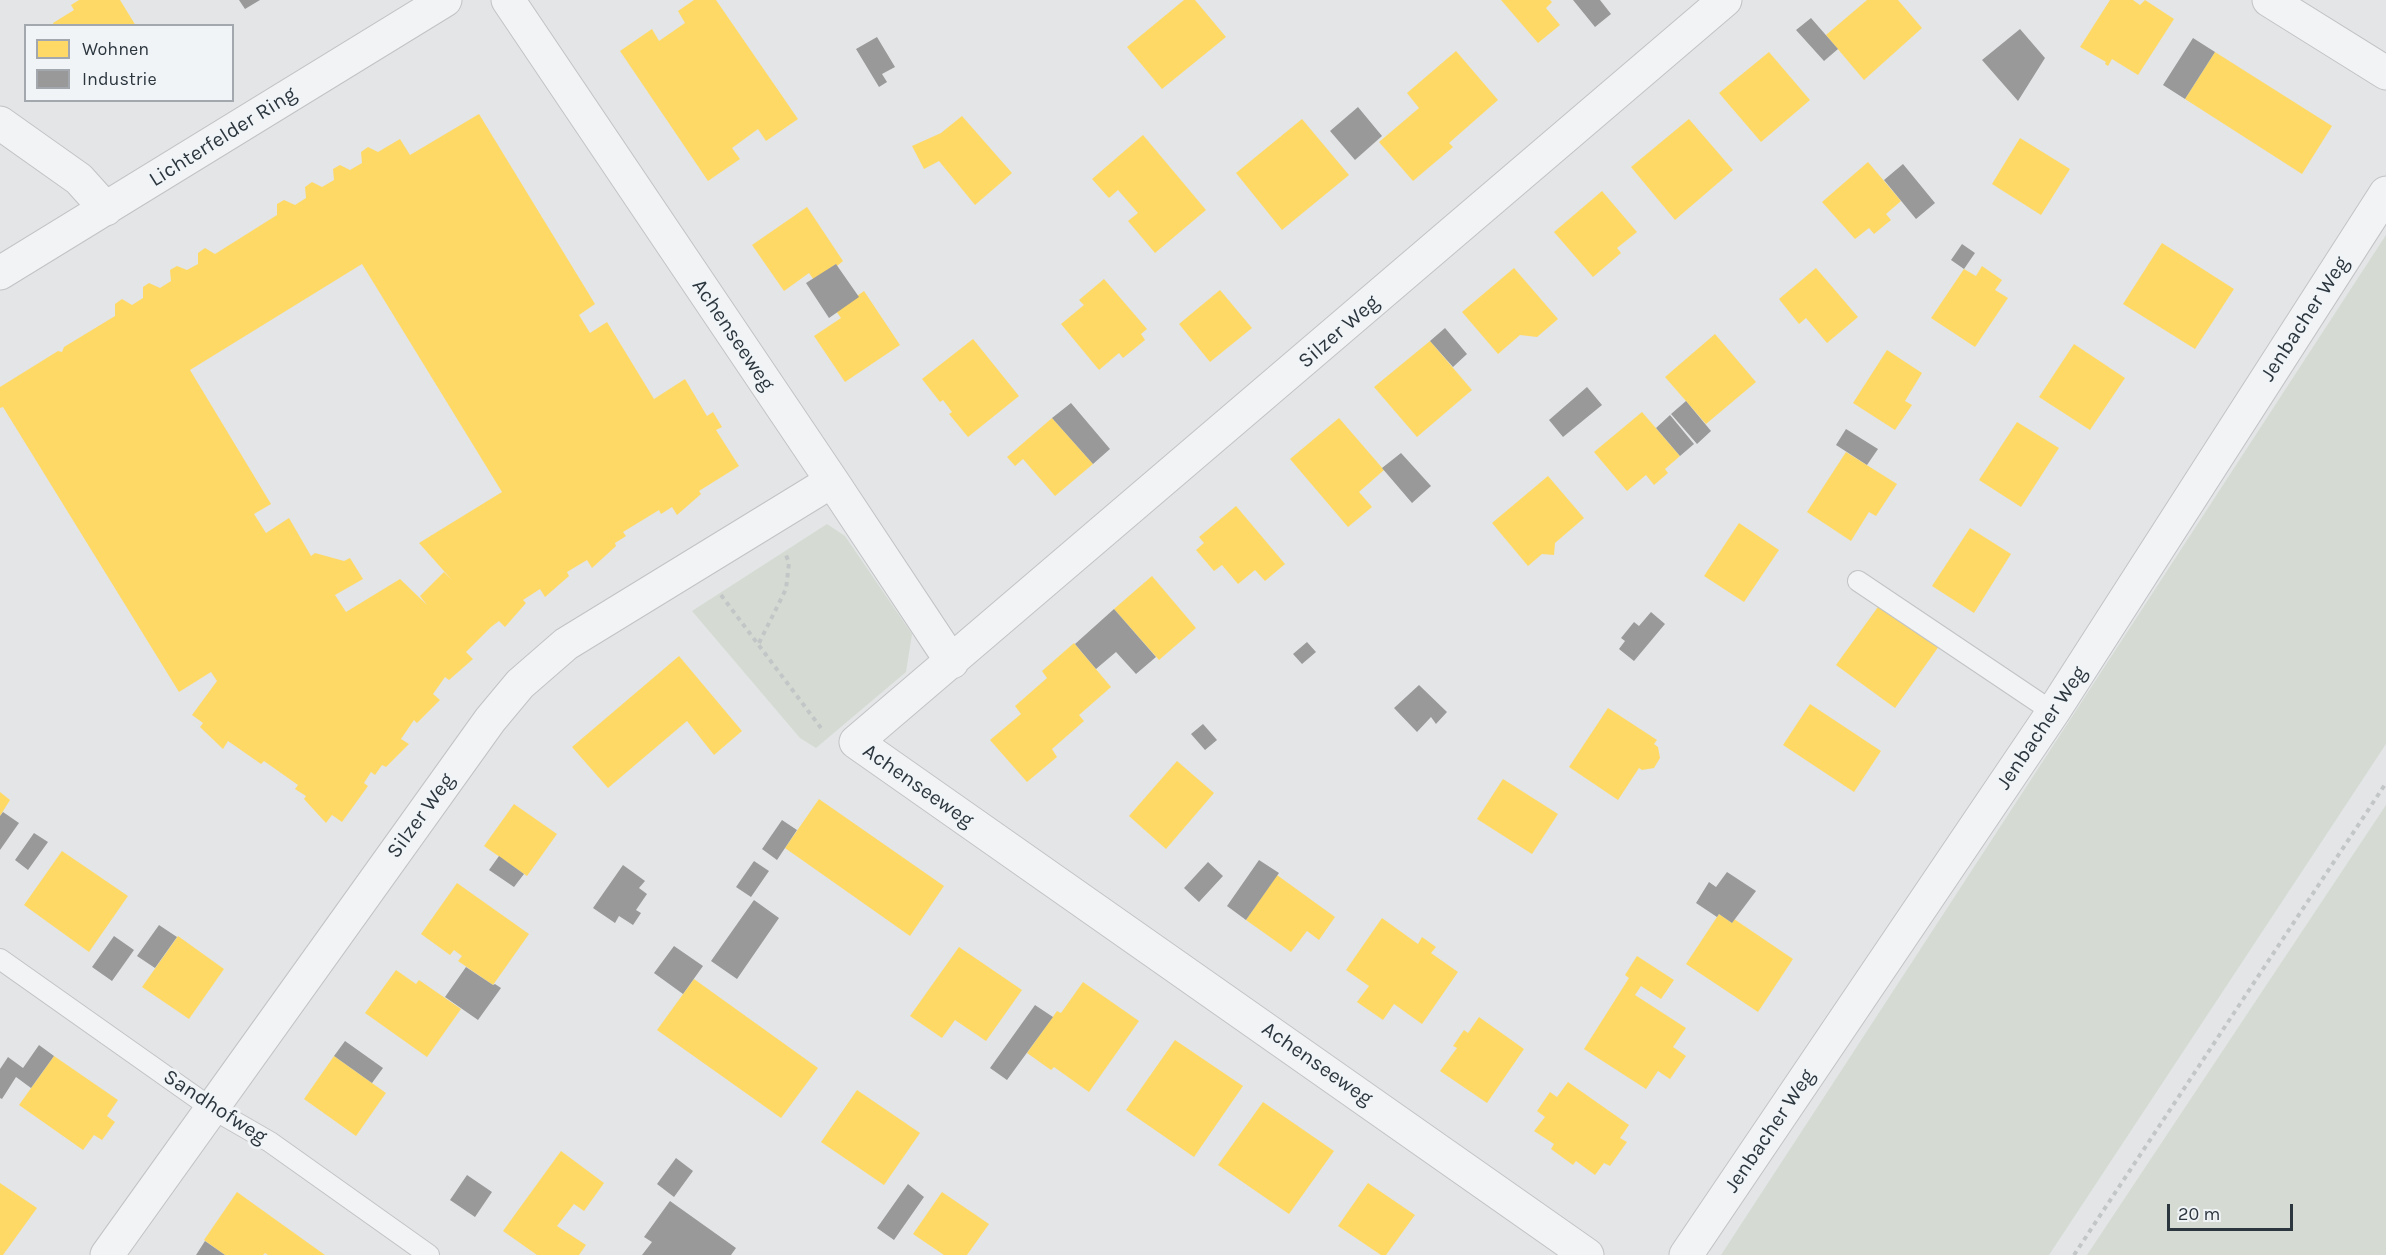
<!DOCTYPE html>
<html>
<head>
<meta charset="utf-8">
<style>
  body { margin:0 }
  #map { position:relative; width:2386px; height:1255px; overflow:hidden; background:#e3e5e7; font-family:Karla,sans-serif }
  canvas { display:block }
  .legend { position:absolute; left:24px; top:24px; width:210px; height:78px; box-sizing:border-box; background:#f1f4f6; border:2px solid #a2a8ad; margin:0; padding:8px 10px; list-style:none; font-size:18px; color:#2b363f }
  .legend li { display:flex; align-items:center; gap:12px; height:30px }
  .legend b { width:30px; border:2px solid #a2a8ad }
  .scale { position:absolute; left:2167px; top:1204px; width:126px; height:27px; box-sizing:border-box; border:3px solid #2b363f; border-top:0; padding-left:8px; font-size:18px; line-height:21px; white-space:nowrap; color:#2b363f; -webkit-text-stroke:4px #f1f4f6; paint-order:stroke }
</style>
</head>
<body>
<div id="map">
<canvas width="2386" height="1255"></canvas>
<ul class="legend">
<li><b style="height:16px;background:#ffd966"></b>Wohnen</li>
<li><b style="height:16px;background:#999"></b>Industrie</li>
</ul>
<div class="scale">20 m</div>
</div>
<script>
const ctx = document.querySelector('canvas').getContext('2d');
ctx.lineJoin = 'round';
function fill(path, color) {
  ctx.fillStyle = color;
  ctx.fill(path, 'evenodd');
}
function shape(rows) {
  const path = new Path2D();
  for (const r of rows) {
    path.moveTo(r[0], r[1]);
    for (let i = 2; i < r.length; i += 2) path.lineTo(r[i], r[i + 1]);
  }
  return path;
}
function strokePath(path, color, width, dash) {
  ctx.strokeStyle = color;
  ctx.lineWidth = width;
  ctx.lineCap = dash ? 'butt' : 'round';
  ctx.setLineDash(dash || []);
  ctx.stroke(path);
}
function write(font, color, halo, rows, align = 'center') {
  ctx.font = font + ' Karla,sans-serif';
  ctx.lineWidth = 6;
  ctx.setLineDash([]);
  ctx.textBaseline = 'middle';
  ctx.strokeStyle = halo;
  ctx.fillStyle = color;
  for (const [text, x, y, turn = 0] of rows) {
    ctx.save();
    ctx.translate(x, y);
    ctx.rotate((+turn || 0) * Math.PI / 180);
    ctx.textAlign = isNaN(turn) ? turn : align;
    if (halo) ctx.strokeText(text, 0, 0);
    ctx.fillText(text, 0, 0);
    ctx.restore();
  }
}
fill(shape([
  [2386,235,2386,744,2049,1255,1721,1255],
  [827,524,845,536,912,634,906,672,816,748,800,738,692,611],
  [2386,805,2386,1255,2087,1255]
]), '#d5dbd3');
fill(shape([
  [79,0,120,0,136,26,54,26,53,23,74,10,71,5],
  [694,0,716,0,798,119,766,141,758,129,732,148,740,159,708,181,620,51,652,29,659,41,685,23,678,11],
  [1184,0,1195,0,1226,37,1162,89,1127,47],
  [1501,0,1550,0,1552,2,1546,8,1560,25,1538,43],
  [1867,0,1898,0,1922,28,1864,80,1826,35],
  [2110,0,2133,0,2140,5,2145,0,2174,19,2138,75,2112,59,2108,66,2105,64,2106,62,2080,47],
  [1456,51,1498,100,1449,143,1453,147,1413,181,1379,142,1419,108,1407,93],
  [1769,52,1810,100,1761,142,1719,93],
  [2215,52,2332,126,2302,174,2185,99],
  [479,114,595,304,579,315,590,333,607,322,654,399,685,379,707,416,713,412,722,427,716,430,739,466,699,491,701,494,677,515,672,507,661,514,659,510,623,532,626,536,615,543,616,546,592,568,587,560,567,572,569,576,545,597,540,589,523,600,526,603,505,627,499,621,491,627,466,652,473,659,449,680,445,677,433,694,440,700,417,723,414,720,401,739,409,744,386,767,382,765,375,775,371,772,364,783,368,786,342,822,332,815,326,823,304,799,306,796,295,789,298,785,264,761,261,764,228,741,223,749,200,727,203,723,192,715,217,681,211,672,179,692,3,407,0,408,0,387,58,351,62,352,64,347,115,316,115,304,122,299,132,305,143,298,143,287,149,283,160,288,171,281,170,270,177,266,187,270,198,264,198,253,205,248,215,254,277,215,277,204,284,200,295,205,306,198,305,187,312,182,322,187,334,180,333,169,340,165,350,170,362,163,361,152,368,147,378,152,400,139,410,155],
  [362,264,502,492,419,543,452,580,444,572,420,596,427,605,400,579,346,612,335,595,363,579,350,558,344,561,315,553,311,556,289,518,266,533,254,514,271,504,190,370],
  [962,116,1012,173,975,205,939,161,924,169,912,146,941,133],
  [1302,119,1349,175,1282,230,1236,173],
  [1689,119,1733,170,1675,220,1631,167],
  [1143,135,1206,210,1155,253,1128,221,1138,213,1118,190,1109,198,1092,179],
  [2020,138,2070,169,2041,215,1992,184],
  [1868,162,1901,201,1886,214,1891,220,1874,234,1869,228,1855,239,1822,202],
  [1602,191,1637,232,1617,248,1621,253,1593,277,1554,232],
  [807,207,843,261,837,266,836,264,814,280,809,273,784,291,752,245],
  [2162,243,2234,289,2195,349,2123,304],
  [1982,266,2002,280,1995,290,2008,298,1975,347,1931,318,1964,269,1976,276],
  [1514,268,1558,319,1537,337,1520,335,1498,354,1462,312],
  [1816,268,1858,317,1827,343,1806,318,1799,324,1779,299],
  [1104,279,1147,329,1141,334,1145,340,1123,358,1119,353,1099,370,1061,324,1084,305,1079,300],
  [1220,290,1252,328,1210,362,1179,324],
  [864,291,900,345,845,382,814,336,841,318,836,311],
  [1715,334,1756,382,1706,424,1665,377],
  [973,339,1019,396,968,437,949,414,952,412,943,400,940,402,922,379],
  [1430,341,1472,390,1417,437,1374,387],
  [2074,344,2125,378,2090,430,2039,397],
  [1887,350,1922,373,1905,401,1912,405,1895,430,1853,403],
  [1642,412,1680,456,1665,469,1668,473,1654,485,1646,475,1627,491,1594,452],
  [1052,418,1093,464,1055,496,1023,459,1015,466,1007,457],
  [1339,418,1384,470,1359,492,1372,507,1348,527,1290,459],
  [2017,422,2059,448,2021,507,1979,480],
  [1846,452,1897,484,1876,516,1869,512,1851,541,1807,512],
  [1548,476,1584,518,1555,543,1554,555,1542,554,1528,566,1492,523],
  [1236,506,1285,564,1265,581,1255,570,1238,584,1222,565,1214,571,1196,550,1204,543,1199,537],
  [1739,523,1779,550,1744,602,1704,576],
  [1970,528,2011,554,1974,613,1932,586],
  [1152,576,1196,628,1159,660,1114,609],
  [1883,600,1942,642,1895,708,1836,665],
  [1074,643,1111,687,1079,715,1084,721,1052,749,1057,757,1027,782,990,740,1021,714,1015,706,1047,678,1042,671],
  [679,656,742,731,714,755,687,721,608,788,572,747],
  [1810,704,1881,751,1854,792,1783,745],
  [1608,708,1657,740,1654,744,1658,747,1660,758,1654,768,1642,770,1639,768,1618,800,1569,767],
  [1177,761,1214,793,1166,849,1129,816],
  [1503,779,1558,814,1532,854,1477,819],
  [0,792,10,800,0,816],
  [819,799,944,886,910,936,785,848],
  [514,804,557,834,527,876,484,846],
  [62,851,128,896,89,952,24,905],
  [1277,875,1335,917,1319,940,1307,931,1291,952,1246,920],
  [457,883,529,934,493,985,458,961,462,956,454,950,450,955,421,934],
  [1719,914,1732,923,1734,919,1793,959,1758,1012,1686,964],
  [1382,918,1418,944,1422,937,1436,947,1431,953,1458,972,1422,1024,1394,1004,1383,1020,1357,1002,1369,986,1346,970],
  [178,936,224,969,189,1019,142,987],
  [959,947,1022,990,986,1041,955,1020,942,1038,910,1016],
  [1637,956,1674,980,1661,999,1641,986,1635,995,1686,1028,1673,1047,1686,1056,1670,1079,1658,1071,1646,1089,1584,1049,1629,978,1625,975],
  [396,970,416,984,419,980,461,1009,427,1057,365,1013],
  [694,979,818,1068,781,1118,657,1030],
  [1083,982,1139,1021,1089,1092,1054,1067,1051,1070,1027,1053,1057,1011,1061,1013],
  [1479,1017,1524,1049,1487,1103,1440,1071,1457,1048,1453,1046,1464,1030,1468,1033],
  [1175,1040,1243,1086,1194,1157,1126,1110],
  [54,1056,118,1100,107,1116,115,1122,102,1140,94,1135,83,1150,19,1105],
  [334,1056,386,1093,356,1136,304,1099],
  [1568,1082,1629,1125,1620,1138,1627,1142,1610,1166,1604,1163,1595,1175,1576,1161,1573,1165,1551,1149,1554,1144,1534,1131,1545,1117,1537,1111,1550,1092,1557,1097],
  [857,1090,920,1133,884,1185,821,1142],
  [1263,1102,1334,1151,1289,1214,1218,1165],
  [561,1151,604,1183,584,1211,574,1204,557,1226,586,1245,579,1255,537,1255,503,1231],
  [0,1183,37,1208,3,1255,0,1255],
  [1368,1183,1415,1215,1386,1255,1381,1255,1338,1226],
  [237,1192,283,1225,325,1255,268,1255,265,1253,263,1255,225,1255,204,1240],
  [942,1192,989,1224,967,1255,944,1255,913,1234]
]), '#ffd966');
fill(shape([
  [239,0,260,0,245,9],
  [1573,0,1600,0,1611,14,1595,27],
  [1811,18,1838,49,1824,61,1796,30],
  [2020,29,2045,58,2018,101,1982,60],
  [877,37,895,67,882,74,887,82,879,87,856,49],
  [2193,38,2215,52,2185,99,2163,85],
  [1358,107,1382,136,1355,160,1330,131],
  [1903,164,1935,203,1916,219,1884,180],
  [1962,244,1975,253,1964,269,1951,260],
  [836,264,859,297,829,318,806,283],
  [1445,328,1467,354,1453,367,1430,341],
  [1587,387,1602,405,1563,437,1549,420],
  [1686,401,1711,431,1697,444,1671,414],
  [1071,403,1110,449,1093,464,1052,418],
  [1670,415,1694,444,1680,456,1656,428],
  [1846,429,1878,449,1867,465,1836,445],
  [1401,453,1431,486,1412,503,1382,468],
  [1114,609,1156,657,1136,674,1116,652,1096,669,1075,644],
  [1651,612,1665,624,1634,661,1619,649,1625,641,1621,638,1634,622,1639,626],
  [1307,642,1316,652,1302,664,1293,654],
  [1419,685,1447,712,1436,724,1431,717,1417,732,1394,708],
  [1203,724,1217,740,1205,750,1191,734],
  [3,812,19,823,0,850,0,816],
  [782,820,797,830,777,860,762,849],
  [34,833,48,842,28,870,15,860],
  [499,856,524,874,514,887,489,870],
  [1259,860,1279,873,1246,920,1227,906],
  [754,861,769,871,751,897,736,887],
  [1208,862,1223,876,1199,902,1184,888],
  [623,865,645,881,639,888,647,894,636,910,641,913,633,925,619,916,615,923,593,908],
  [1727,872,1756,891,1732,923,1719,914,1717,917,1696,903,1709,882,1716,887],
  [754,900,779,918,737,979,711,961],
  [159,925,177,937,155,968,137,956],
  [114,936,134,950,112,981,92,967],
  [674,946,703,966,683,994,654,973],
  [466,967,493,985,495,984,501,988,478,1020,445,997],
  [1035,1005,1053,1017,1007,1080,990,1068],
  [345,1041,383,1068,372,1083,334,1056],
  [39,1045,54,1056,31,1088,16,1077,2,1099,0,1098,0,1069,8,1057,23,1068],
  [676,1158,693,1171,674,1197,657,1184],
  [467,1175,492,1192,475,1217,450,1200],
  [908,1184,924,1197,894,1240,877,1228],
  [670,1201,736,1248,731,1255,642,1255,652,1242,644,1237],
  [205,1241,225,1255,196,1255]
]), '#999');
const lane = shape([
  [1858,581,2053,712],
  [0,959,211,1108,270,1142,429,1255]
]);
const street = shape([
  [508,0,832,481,952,662],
  [2269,0,2386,73],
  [0,123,79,179,106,209],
  [0,273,445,0],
  [107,1255,490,720,520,684,566,644,832,481],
  [1587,1255,856,742,1725,0],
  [1686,1255,2053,712,2386,193]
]);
strokePath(lane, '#c1c3c5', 22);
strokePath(street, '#c1c3c5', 35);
strokePath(shape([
  [721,595,821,728],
  [759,643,786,589,789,563,786,555],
  [2074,1255,2386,783]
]), '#c3c6c7', 4, [4.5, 4.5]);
strokePath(lane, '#f2f3f4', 20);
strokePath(street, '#f2f3f4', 33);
write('21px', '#2b363f', '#f1f4f6', [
  ["Lichterfelder Ring",223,137,-32],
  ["Jenbacher Weg",2305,319,-57],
  ["Silzer Weg",1339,332,-41],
  ["Achenseeweg",733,335,56],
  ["Jenbacher Weg",2042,728,-56],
  ["Achenseeweg",918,786,35],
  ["Silzer Weg",421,816,-54],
  ["Achenseeweg",1317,1064,35],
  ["Sandhofweg",215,1107,33],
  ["Jenbacher Weg",1770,1131,-56]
]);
</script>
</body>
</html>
